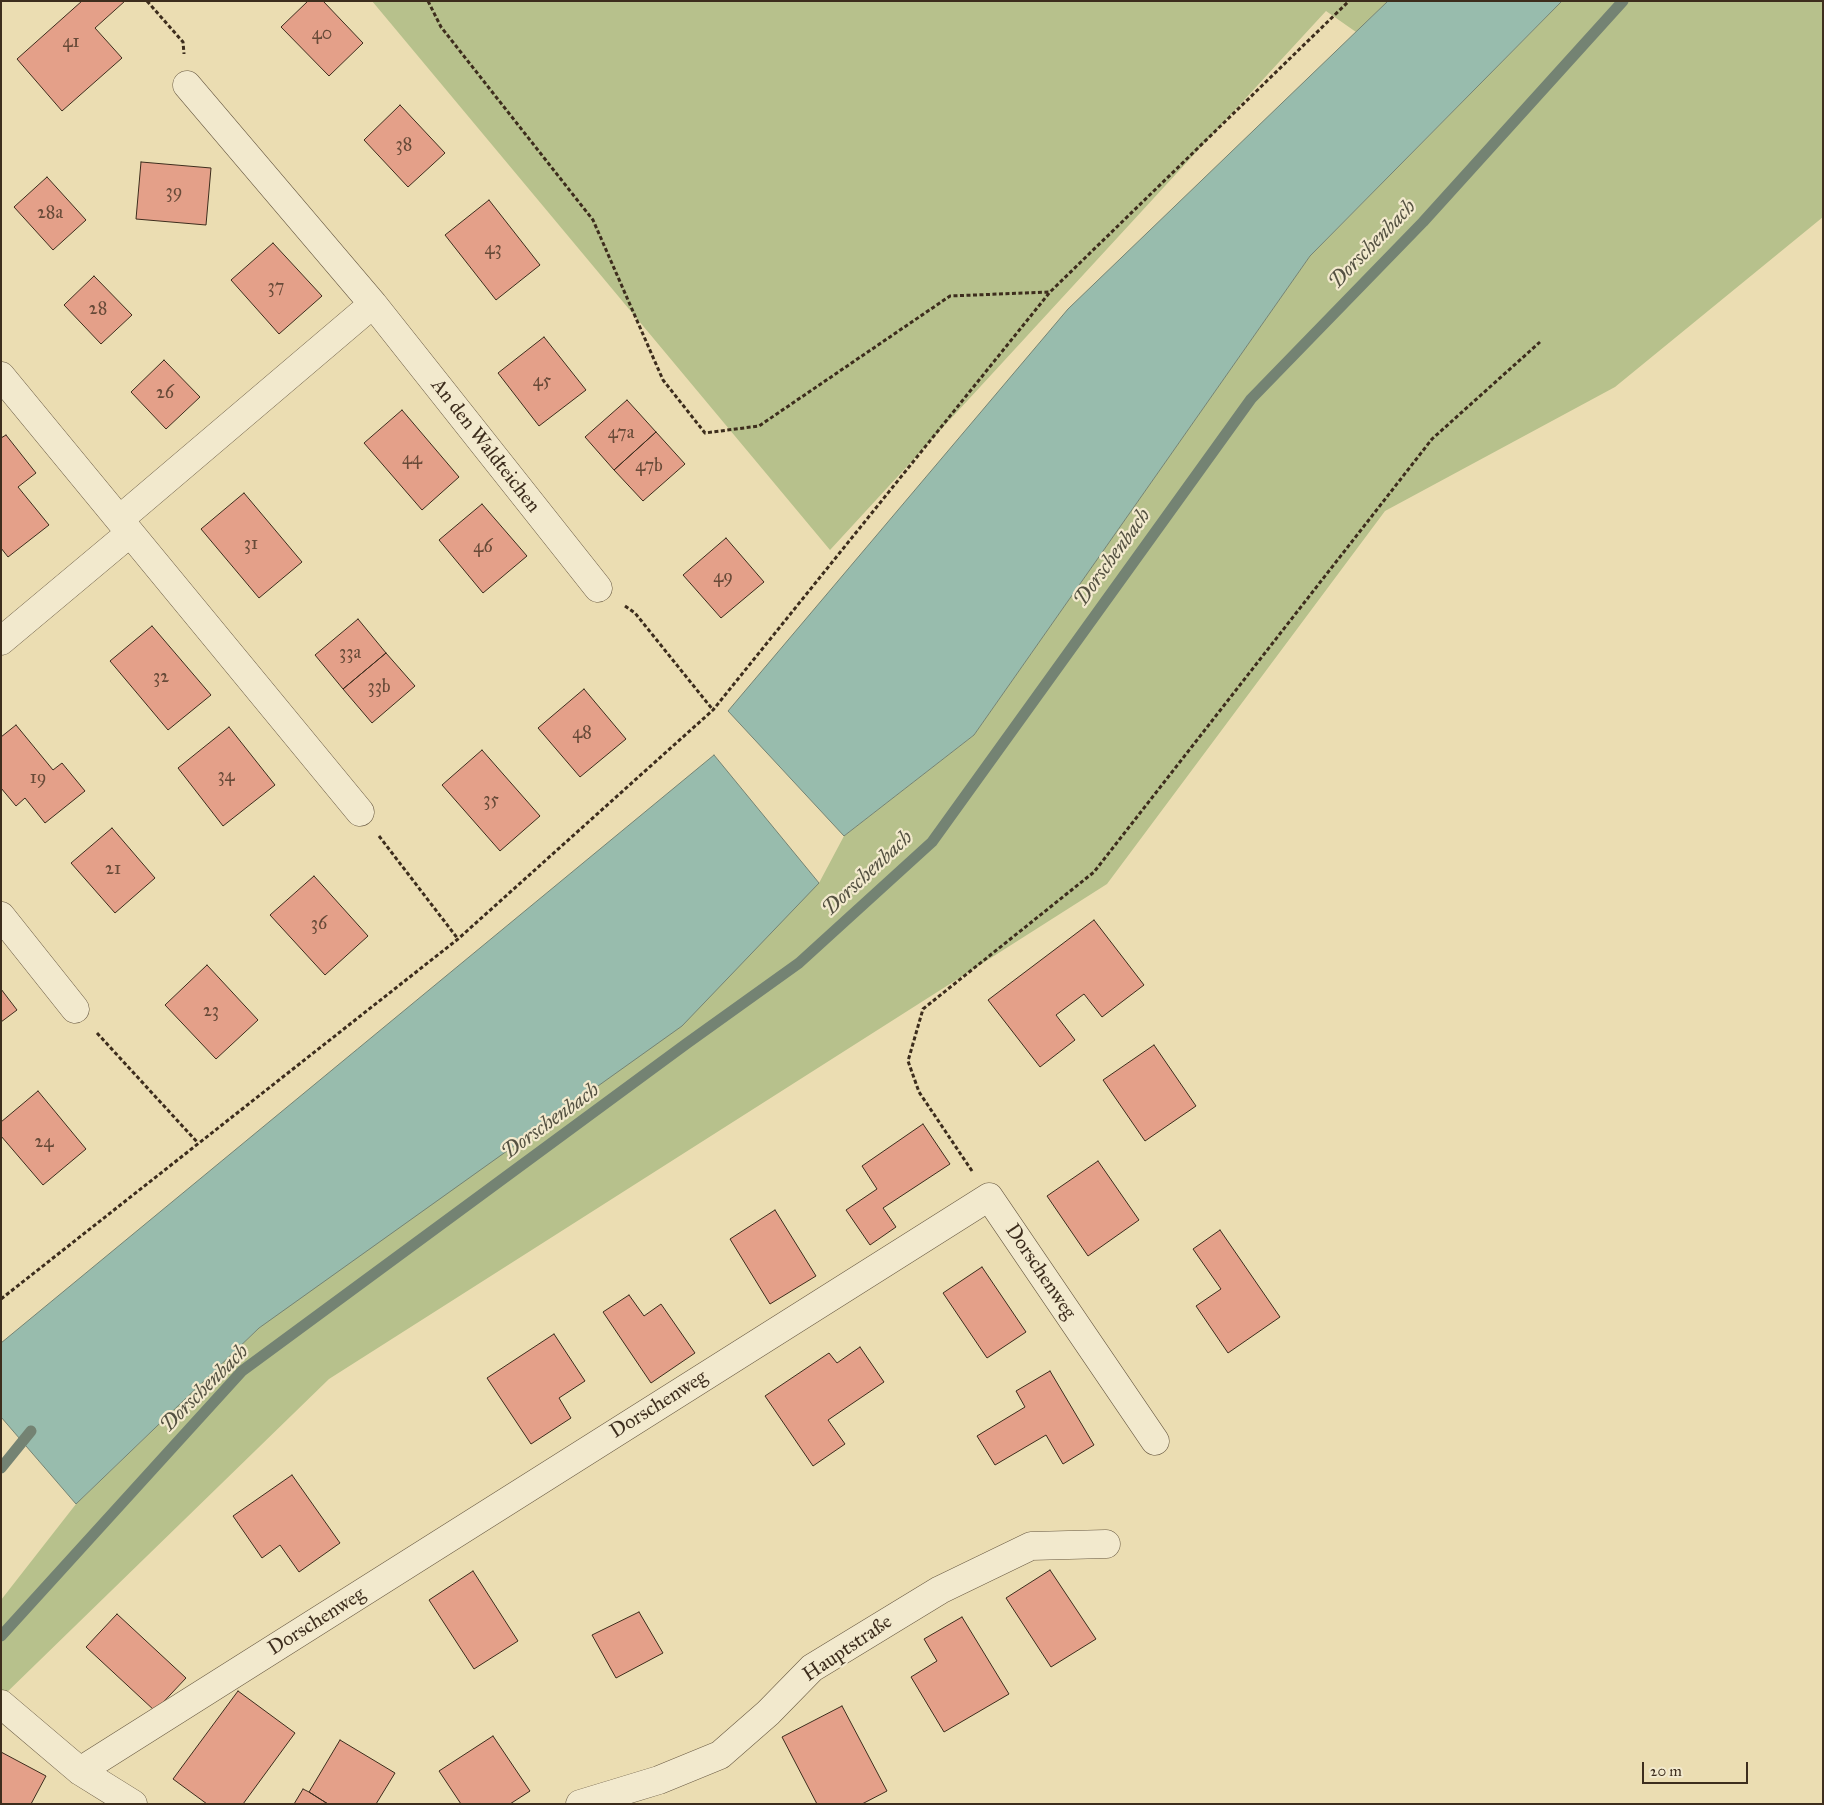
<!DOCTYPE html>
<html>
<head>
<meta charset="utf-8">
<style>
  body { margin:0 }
  #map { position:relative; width:1824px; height:1805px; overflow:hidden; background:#ebddb2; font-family:"IM FELL Great Primer",serif }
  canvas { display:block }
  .frame { position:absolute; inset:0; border:2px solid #3d2d1d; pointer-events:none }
  .scale { position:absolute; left:1642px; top:1762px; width:106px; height:22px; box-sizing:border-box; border:2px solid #3d2d1d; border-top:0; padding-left:6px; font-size:15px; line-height:18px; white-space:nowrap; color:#3d2d1d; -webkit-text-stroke:4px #f2e9cd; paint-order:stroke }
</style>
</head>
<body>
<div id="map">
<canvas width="1824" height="1805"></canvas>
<div class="frame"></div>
<div class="scale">20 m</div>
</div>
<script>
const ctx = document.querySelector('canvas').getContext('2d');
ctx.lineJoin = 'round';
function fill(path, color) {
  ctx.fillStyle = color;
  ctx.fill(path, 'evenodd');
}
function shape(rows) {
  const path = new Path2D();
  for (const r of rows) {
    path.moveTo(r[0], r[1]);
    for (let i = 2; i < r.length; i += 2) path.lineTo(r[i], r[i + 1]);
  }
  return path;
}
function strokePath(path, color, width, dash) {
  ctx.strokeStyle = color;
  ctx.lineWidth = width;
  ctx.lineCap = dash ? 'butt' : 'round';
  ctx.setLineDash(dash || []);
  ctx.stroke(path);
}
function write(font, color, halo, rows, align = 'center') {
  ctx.font = font + ' "IM FELL Great Primer",serif';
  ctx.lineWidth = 4.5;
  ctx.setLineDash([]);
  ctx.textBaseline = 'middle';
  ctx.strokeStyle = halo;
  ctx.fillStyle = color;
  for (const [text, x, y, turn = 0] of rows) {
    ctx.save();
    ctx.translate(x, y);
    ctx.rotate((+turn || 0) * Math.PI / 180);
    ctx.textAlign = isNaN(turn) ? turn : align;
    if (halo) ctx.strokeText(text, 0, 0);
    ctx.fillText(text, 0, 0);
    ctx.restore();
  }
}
fill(shape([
  [372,1,1388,1,1356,32,1326,11,830,550],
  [1562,1,1823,1,1823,217,1615,387,1385,511,1107,884,329,1379,1,1698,1,1600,76,1504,259,1328,819,883,844,836,974,735,1310,256]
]), '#b7c18c');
const water = shape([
  [1388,1,1562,1,1310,256,974,735,844,836,728,711,1068,309,1388,1],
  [714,755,819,883,682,1026,259,1328,76,1504,1,1417,1,1343,714,755]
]);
fill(water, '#98bcad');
strokePath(water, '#748373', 1);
strokePath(shape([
  [1,1468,31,1431],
  [1,1636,242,1371,686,1044,799,963,932,842,1251,399,1423,222,1623,1]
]), '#748373', 11);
const building = shape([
  [82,1,125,1,95,28,122,58,62,111,17,59,82,1],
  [308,1,323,1,363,43,329,76,281,27,308,1],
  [400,105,445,153,408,187,364,140,400,105],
  [141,162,211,168,206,225,136,219,141,162],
  [47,177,86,220,53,250,14,207,47,177],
  [489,200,540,265,496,300,445,235,489,200],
  [273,243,322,296,279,334,231,280,273,243],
  [94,276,132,315,101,344,64,305,94,276],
  [544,337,586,390,539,426,498,373,544,337],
  [164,360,200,397,166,429,131,392,164,360],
  [627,400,656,432,614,470,585,437,627,400],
  [402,410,459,477,422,510,364,443,402,410],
  [656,432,685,464,643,501,614,470,656,432],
  [6,435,36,473,18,487,49,525,8,557,1,548,1,438,6,435],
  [244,493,302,562,259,598,201,529,244,493],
  [482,504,527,556,483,593,439,540,482,504],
  [726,538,764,582,721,618,683,575,726,538],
  [358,619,386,653,343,689,315,655,358,619],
  [152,626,211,695,168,730,110,661,152,626],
  [386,653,415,686,372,723,343,689,386,653],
  [584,689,626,739,580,777,538,728,584,689],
  [16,725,53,770,62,763,85,791,45,823,25,798,16,806,1,788,1,737,16,725],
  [229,727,275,785,223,826,178,768,229,727],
  [482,750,540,816,500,851,442,785,482,750],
  [112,828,155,878,115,913,71,863,112,828],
  [314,876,368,936,325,975,270,915,314,876],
  [1094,920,1144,985,1102,1017,1084,994,1056,1015,1075,1040,1040,1067,988,1000,1094,920],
  [207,965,258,1020,216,1059,165,1005,207,965],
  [1,989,17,1010,1,1022,1,989],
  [1154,1045,1196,1106,1145,1141,1103,1080,1154,1045],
  [38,1091,86,1149,43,1185,1,1136,1,1122,38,1091],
  [923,1124,950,1164,883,1208,896,1227,870,1245,846,1210,877,1189,862,1166,923,1124],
  [1098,1161,1139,1220,1088,1256,1047,1196,1098,1161],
  [775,1210,816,1276,770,1304,730,1239,775,1210],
  [1220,1230,1280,1317,1228,1353,1196,1306,1221,1289,1193,1249,1220,1230],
  [982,1267,1026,1332,987,1358,943,1293,982,1267],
  [629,1295,644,1316,661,1304,695,1353,651,1383,603,1312,629,1295],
  [554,1334,585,1381,559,1398,571,1418,531,1444,487,1378,554,1334],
  [860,1347,884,1382,828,1420,845,1444,813,1466,765,1396,829,1353,837,1363,860,1347],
  [1050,1371,1094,1445,1063,1464,1046,1435,995,1465,977,1436,1025,1407,1016,1391,1050,1371],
  [292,1475,340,1543,299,1572,280,1545,262,1558,233,1516,292,1475],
  [1050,1570,1096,1639,1051,1667,1006,1598,1050,1570],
  [473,1571,518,1641,474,1669,429,1600,473,1571],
  [639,1612,663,1653,616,1678,592,1635,639,1612],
  [117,1614,186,1678,155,1711,86,1647,117,1614],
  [962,1617,1009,1694,944,1732,911,1677,937,1661,924,1639,962,1617],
  [238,1691,295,1733,243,1804,207,1804,173,1779,238,1691],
  [842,1706,887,1791,862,1804,817,1804,782,1737,842,1706],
  [493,1736,530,1791,510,1804,461,1804,439,1771,493,1736],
  [340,1740,395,1773,376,1804,328,1804,309,1792,340,1740],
  [1,1752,46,1776,31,1804,1,1804,1,1752],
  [303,1789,309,1792,328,1804,294,1804,303,1789]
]);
fill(building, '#e4a089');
strokePath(building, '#3d2d1d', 1);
const minor = shape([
  [187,85,373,304,598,588],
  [1,376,360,812],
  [120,519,373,304],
  [1,641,130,533],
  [1,916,75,1009],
  [1,1704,80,1771,133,1804],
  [80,1771,989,1197,1155,1441],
  [580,1804,659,1780,720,1755,768,1713,812,1668,940,1590,1031,1546,1106,1544]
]);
strokePath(minor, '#685942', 29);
strokePath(shape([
  [147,1,183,42,184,54],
  [428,1,441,27,593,220,663,380,705,433,759,426,950,296,1049,292],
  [625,606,635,613,713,710],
  [379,836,458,939],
  [97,1033,198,1143],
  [972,1171,919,1092,908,1061,923,1009,1094,872,1432,439,1540,342],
  [1,1299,458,939,713,710,1050,292,1349,1]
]), '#3d2d1d', 3, [4, 2.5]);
strokePath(minor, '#f2e9cd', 28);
write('18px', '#674a38', null, [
  ["40",322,35],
  ["41",71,43],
  ["38",404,146],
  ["39",174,193],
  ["28a",50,214],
  ["43",493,250],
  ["37",276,288],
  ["28",98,310],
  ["45",542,382],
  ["26",165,394],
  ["47a",621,434],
  ["44",412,460],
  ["47b",649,467],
  ["31",251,545],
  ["46",483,548],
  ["49",723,578],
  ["33a",350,654],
  ["32",161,678],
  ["33b",379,688],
  ["48",582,734],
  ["34",226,777],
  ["19",38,779],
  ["35",491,801],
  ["21",113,870],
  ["36",319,925],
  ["23",211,1012],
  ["24",44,1143]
]);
write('20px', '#3d2d1d', '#f2e9cd', [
  ["An den Waldteichen",485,446,52],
  ["Dorschenweg",1040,1272,56],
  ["Dorschenweg",659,1405,-32],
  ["Dorschenweg",317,1622,-32],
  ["Hauptstraße",848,1649,-34]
]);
write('italic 21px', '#545141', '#f2e9cd', [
  ["Dorschenbach",1373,245,-46],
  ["Dorschenbach",1113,558,-54],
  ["Dorschenbach",868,874,-43],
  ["Dorschenbach",551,1122,-36],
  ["Dorschenbach",205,1389,-45]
]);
</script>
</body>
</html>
